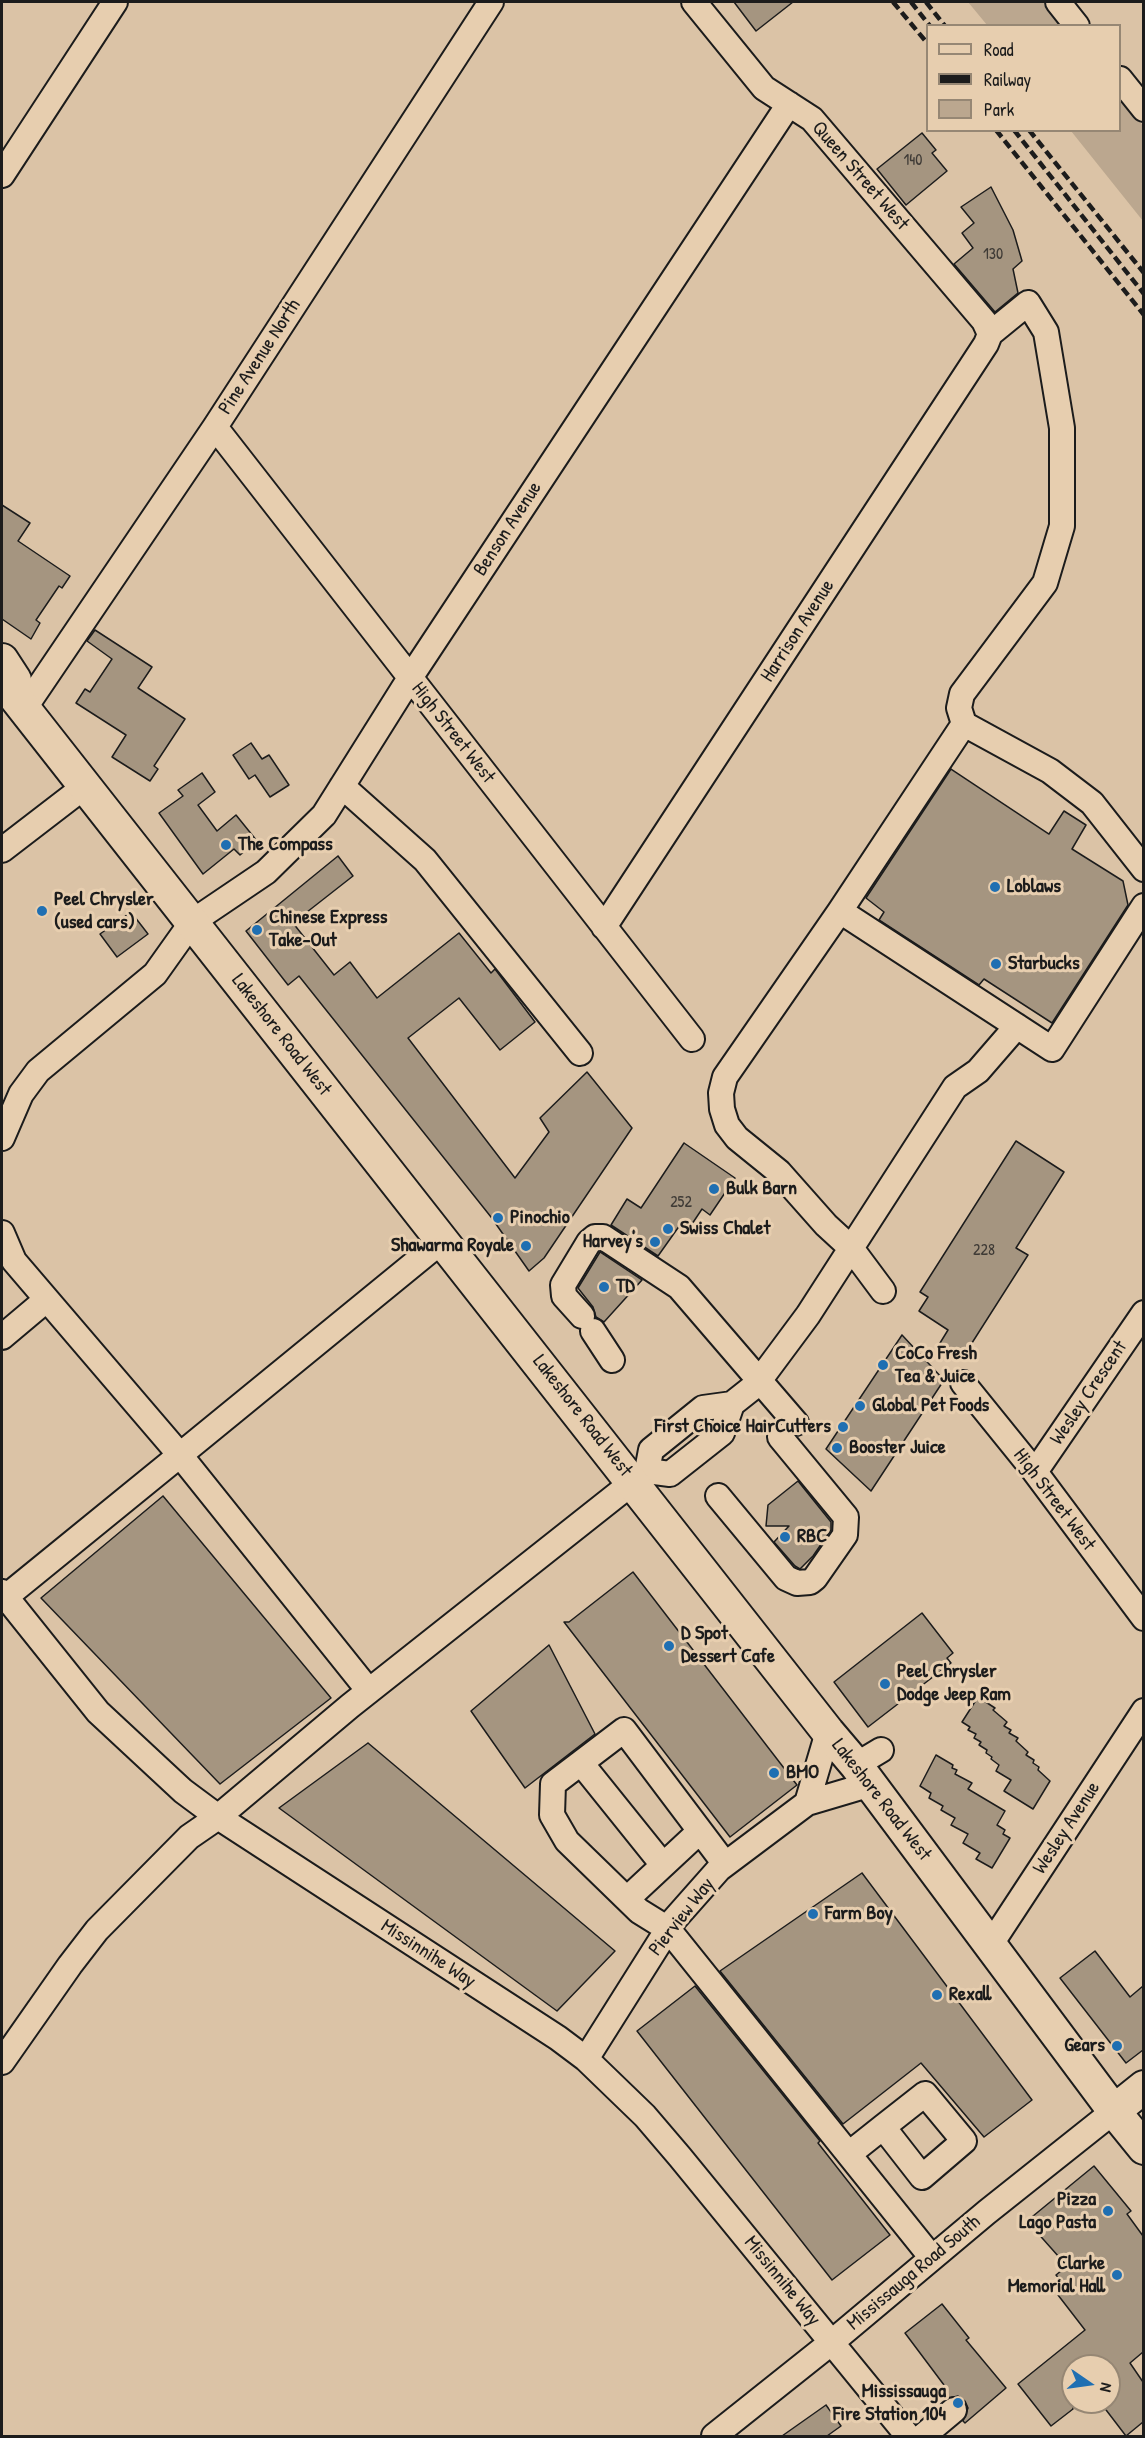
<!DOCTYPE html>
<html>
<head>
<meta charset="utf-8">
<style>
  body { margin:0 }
  #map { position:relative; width:1145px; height:2438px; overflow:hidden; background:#dbc3a6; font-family:"Patrick Hand",sans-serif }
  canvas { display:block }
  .frame { position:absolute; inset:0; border:3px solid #1c1c1c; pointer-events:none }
  .legend { position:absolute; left:926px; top:24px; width:195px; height:108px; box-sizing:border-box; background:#e7ceaf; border:2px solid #968774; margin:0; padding:8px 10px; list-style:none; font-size:18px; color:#1c1c1c }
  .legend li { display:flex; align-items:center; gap:12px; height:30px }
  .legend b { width:30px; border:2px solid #968774 }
  .north { position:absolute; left:1061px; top:2354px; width:60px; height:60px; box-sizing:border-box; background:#e7ceaf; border:2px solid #968774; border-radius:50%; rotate:103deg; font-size:16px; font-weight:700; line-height:24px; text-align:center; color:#1c1c1c }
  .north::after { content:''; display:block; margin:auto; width:21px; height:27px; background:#1f6fb2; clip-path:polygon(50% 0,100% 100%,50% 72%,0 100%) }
</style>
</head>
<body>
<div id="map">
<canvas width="1145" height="2438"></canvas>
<div class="frame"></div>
<ul class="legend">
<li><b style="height:8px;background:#e7ceaf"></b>Road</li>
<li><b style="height:8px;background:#1c1c1c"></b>Railway</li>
<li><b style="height:16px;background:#bba78f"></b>Park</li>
</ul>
<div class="north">N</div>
</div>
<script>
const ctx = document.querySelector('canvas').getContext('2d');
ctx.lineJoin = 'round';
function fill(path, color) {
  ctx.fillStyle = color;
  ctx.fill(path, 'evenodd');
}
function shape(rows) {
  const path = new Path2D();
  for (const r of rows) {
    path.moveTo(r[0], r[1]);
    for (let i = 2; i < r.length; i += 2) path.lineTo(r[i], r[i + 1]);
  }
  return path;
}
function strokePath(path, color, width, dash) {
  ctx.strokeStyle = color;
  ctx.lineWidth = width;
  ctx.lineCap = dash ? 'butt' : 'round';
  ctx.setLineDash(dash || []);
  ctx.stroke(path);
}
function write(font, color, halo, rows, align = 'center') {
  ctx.font = font + ' "Patrick Hand",sans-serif';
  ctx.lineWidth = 6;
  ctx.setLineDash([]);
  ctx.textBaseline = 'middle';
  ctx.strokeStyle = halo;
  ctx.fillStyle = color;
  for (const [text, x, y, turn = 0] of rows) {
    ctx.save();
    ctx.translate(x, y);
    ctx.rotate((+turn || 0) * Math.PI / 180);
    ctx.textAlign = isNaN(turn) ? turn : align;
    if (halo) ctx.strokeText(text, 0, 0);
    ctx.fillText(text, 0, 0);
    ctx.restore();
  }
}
fill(shape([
  [968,2,1043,2,1062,25,987,25],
  [1120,96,1143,126,1143,221,1071,131,1120,130]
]), '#bba78f');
const building = shape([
  [734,2,793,2,756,31,734,2],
  [922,133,936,150,932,153,947,171,906,205,877,169,922,133],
  [991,187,1013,230,1022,261,1013,269,1018,293,995,312,954,264,973,248,962,233,974,223,961,207,991,187],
  [2,505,30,523,18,541,70,576,62,588,59,586,36,620,40,623,31,639,2,619,2,505],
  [95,630,152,667,138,688,185,719,154,766,158,769,150,781,112,757,126,735,76,703,85,689,90,692,112,659,87,641,95,630],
  [251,743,262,759,269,755,289,785,270,797,255,775,249,779,233,755,251,743],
  [951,769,1049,834,1064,811,1086,825,1072,849,1123,881,1128,905,1052,1023,984,979,979,985,879,920,884,912,866,898,951,769],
  [202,773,215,792,198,805,217,831,236,815,257,841,240,855,234,849,203,874,159,813,183,796,178,790,202,773],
  [338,856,353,876,293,923,334,975,350,962,377,998,459,933,491,973,495,969,535,1022,500,1050,459,998,408,1038,515,1178,549,1132,540,1118,587,1072,632,1128,544,1258,529,1271,491,1217,299,976,288,985,246,931,338,856],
  [131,912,148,934,117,957,100,934,131,912],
  [1016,1141,1064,1172,1016,1248,1028,1255,963,1357,940,1343,948,1330,919,1311,928,1297,920,1292,1016,1141],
  [684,1143,735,1178,710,1215,702,1209,688,1230,680,1225,658,1256,611,1225,627,1199,641,1208,684,1143],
  [600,1252,642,1280,604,1322,596,1317,593,1307,578,1288,600,1252],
  [902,1335,944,1380,871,1491,826,1449,902,1335],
  [798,1481,831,1522,831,1530,813,1556,800,1569,795,1566,774,1542,789,1526,766,1526,768,1505,798,1481],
  [163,1496,331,1698,220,1784,41,1598,163,1496],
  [633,1572,797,1785,730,1837,564,1622,569,1622,633,1572],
  [922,1613,953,1653,947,1658,951,1663,868,1727,834,1682,922,1613],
  [549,1645,595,1734,525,1788,471,1711,549,1645],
  [978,1697,995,1708,993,1710,1007,1722,1004,1726,1011,1730,1009,1733,1018,1738,1016,1741,1028,1752,1026,1755,1034,1760,1033,1763,1039,1767,1038,1770,1050,1781,1033,1809,1004,1791,1011,1780,996,1771,999,1765,991,1759,992,1757,986,1753,987,1750,979,1745,981,1742,974,1738,976,1734,968,1730,970,1727,962,1722,978,1697],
  [368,1743,615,1951,557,2011,279,1808,368,1743],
  [936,1755,953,1765,952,1768,957,1770,955,1774,972,1783,968,1789,1005,1811,997,1825,1005,1830,1003,1834,1010,1838,992,1868,976,1859,980,1853,963,1843,968,1834,951,1825,955,1818,941,1810,943,1806,929,1798,931,1793,920,1786,936,1755],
  [862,1873,1032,2100,984,2137,921,2063,843,2124,720,1971,862,1873],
  [1095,1951,1130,1997,1143,1986,1143,2050,1126,2063,1060,1978,1095,1951],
  [695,1986,820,2141,818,2143,890,2235,832,2280,637,2031,695,1986],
  [1094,2166,1131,2211,1127,2214,1143,2236,1143,2352,1130,2363,1143,2382,1143,2422,1126,2436,1100,2402,1109,2402,1109,2366,1073,2366,1073,2409,1051,2426,1018,2384,1085,2330,1058,2295,1067,2288,1056,2275,1067,2266,1027,2221,1094,2166],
  [942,2304,969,2338,966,2340,1006,2388,965,2423,963,2421,968,2408,965,2401,958,2396,945,2399,938,2390,944,2385,905,2333,942,2304],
  [826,2405,841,2426,827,2436,782,2436,826,2405]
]);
fill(building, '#a59580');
strokePath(building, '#1c1c1c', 1.5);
const minor = shape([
  [694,2,764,88,812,119,984,321,990,334],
  [1058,2,1077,26],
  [1120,79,1144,109],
  [2,175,115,2],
  [215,427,692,1039],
  [24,709,215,427,491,2],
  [342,786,425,860,580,1053],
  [2,850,84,787],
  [840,911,1052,1049,1144,906],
  [604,927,986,344,990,334,1028,303,1046,332,1062,428,1062,526,1045,583,962,694,959,708,964,724],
  [2,1138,21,1094,38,1071,155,974,192,922,266,872,324,815,410,678,789,104],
  [2,1233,14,1261,180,1455,2,1600],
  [883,1291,851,1248,826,1225,779,1172,737,1138,727,1125,722,1109,721,1093,725,1077,840,911,964,724,1050,771,1092,803,1144,869],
  [582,1316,564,1296,563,1285,589,1242,595,1237,603,1237,679,1287,796,1423],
  [593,1331,612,1360],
  [2,1337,46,1300],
  [963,1383,1035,1472,1144,1618],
  [647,1471,670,1474,722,1433,732,1404],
  [1035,1472,1144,1313],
  [718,1496,786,1578,797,1583,810,1582,815,1578,845,1535,846,1517,780,1437],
  [2,1592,98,1712,183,1791,218,1817,558,2038,586,2059,645,2116,680,2157,908,2436],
  [369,1691,180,1455,443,1240],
  [581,1763,663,1865],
  [856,1765,881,1750],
  [807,1803,828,1732],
  [725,1864,624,1730,553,1784,552,1815,567,1841,639,1911,668,1929,932,2258],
  [627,1899,700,1831],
  [991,1944,1144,1711],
  [586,2059,673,1921,719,1869,807,1803,871,1784],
  [2,2062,70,1965,97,1930,189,1837,218,1817,350,1706,647,1471,651,1450,703,1408,732,1404,756,1385,808,1315,955,1087,978,1071,1017,1026],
  [849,2154,883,2127,925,2094,964,2141,922,2177,883,2127],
  [714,2436,832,2342,987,2212,1114,2111],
  [923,2436,954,2410]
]);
const major = shape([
  [2,660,15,680,11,692],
  [2,690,11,692,828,1732,856,1765,1114,2111,1144,2148],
  [1114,2111,1144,2087]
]);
strokePath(minor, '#1c1c1c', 28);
strokePath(major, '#1c1c1c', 36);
strokePath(minor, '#e7ceaf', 24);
strokePath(major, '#e7ceaf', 32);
strokePath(shape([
  [893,2,928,44],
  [911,2,930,26],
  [926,2,945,26],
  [996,130,1144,315],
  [1014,130,1144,294],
  [1029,130,1144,273]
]), '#1c1c1c', 4.5, [9, 4.5]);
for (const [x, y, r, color] of [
  [226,845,6,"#1f6fb2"],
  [995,887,6,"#1f6fb2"],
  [42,911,6,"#1f6fb2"],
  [257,930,6,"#1f6fb2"],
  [996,964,6,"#1f6fb2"],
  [714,1189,6,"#1f6fb2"],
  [498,1218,6,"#1f6fb2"],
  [668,1229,6,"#1f6fb2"],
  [655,1242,6,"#1f6fb2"],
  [526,1246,6,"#1f6fb2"],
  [604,1287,6,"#1f6fb2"],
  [883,1365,6,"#1f6fb2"],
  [860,1406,6,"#1f6fb2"],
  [843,1427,6,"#1f6fb2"],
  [837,1448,6,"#1f6fb2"],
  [785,1537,6,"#1f6fb2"],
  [669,1646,6,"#1f6fb2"],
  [885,1684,6,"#1f6fb2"],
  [774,1773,6,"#1f6fb2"],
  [813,1914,6,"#1f6fb2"],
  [937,1995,6,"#1f6fb2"],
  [1117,2046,6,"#1f6fb2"],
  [1108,2211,6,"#1f6fb2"],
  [1117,2275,6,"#1f6fb2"],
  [958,2403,6,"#1f6fb2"]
]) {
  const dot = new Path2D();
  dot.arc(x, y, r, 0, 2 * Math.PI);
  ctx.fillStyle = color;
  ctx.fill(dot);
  strokePath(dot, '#e7ceaf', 2);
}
write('16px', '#3e3a35', null, [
  ["140",913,161],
  ["130",993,255],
  ["252",681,1203],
  ["228",984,1251]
]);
write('20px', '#1c1c1c', '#e7ceaf', [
  ["Queen Street West",860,176,49],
  ["Pine Avenue North",260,357,-57],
  ["Benson Avenue",508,529,-57],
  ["Harrison Avenue",798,631,-57],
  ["High Street West",453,733,52],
  ["Lakeshore Road West",281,1035,52],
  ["Wesley Crescent",1089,1393,-56],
  ["Lakeshore Road West",582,1416,52],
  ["High Street West",1054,1500,53],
  ["Lakeshore Road West",881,1800,52],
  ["Wesley Avenue",1067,1828,-57],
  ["Pierview Way",682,1917,-52],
  ["Missinnihe Way",428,1954,33],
  ["Mississauga Road South",914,2273,-40],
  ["Missinnihe Way",782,2281,51]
]);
write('bold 20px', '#1c1c1c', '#e7ceaf', [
  ["The Compass",238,845],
  ["Loblaws",1007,887],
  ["Peel Chrysler",54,900],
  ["(used cars)",54,923],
  ["Chinese Express",269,918],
  ["Take-Out",269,941],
  ["Starbucks",1008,964],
  ["Bulk Barn",726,1189],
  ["Pinochio",510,1218],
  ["Swiss Chalet",680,1229],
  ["Harvey's",643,1242,"right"],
  ["Shawarma Royale",514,1246,"right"],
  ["TD",616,1287],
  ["CoCo Fresh",895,1354],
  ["Tea & Juice",895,1377],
  ["Global Pet Foods",872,1406],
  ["First Choice HairCutters",831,1427,"right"],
  ["Booster Juice",849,1448],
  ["RBC",797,1537],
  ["D Spot",681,1634],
  ["Dessert Cafe",681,1657],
  ["Peel Chrysler",897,1672],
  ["Dodge Jeep Ram",897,1695],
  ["BMO",786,1773],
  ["Farm Boy",825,1914],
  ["Rexall",949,1995],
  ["Gears",1105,2046,"right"],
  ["Pizza",1096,2200,"right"],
  ["Lago Pasta",1096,2223,"right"],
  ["Clarke",1105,2264,"right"],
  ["Memorial Hall",1105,2287,"right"],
  ["Mississauga",946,2392,"right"],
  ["Fire Station 104",946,2415,"right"]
], 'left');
</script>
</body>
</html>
